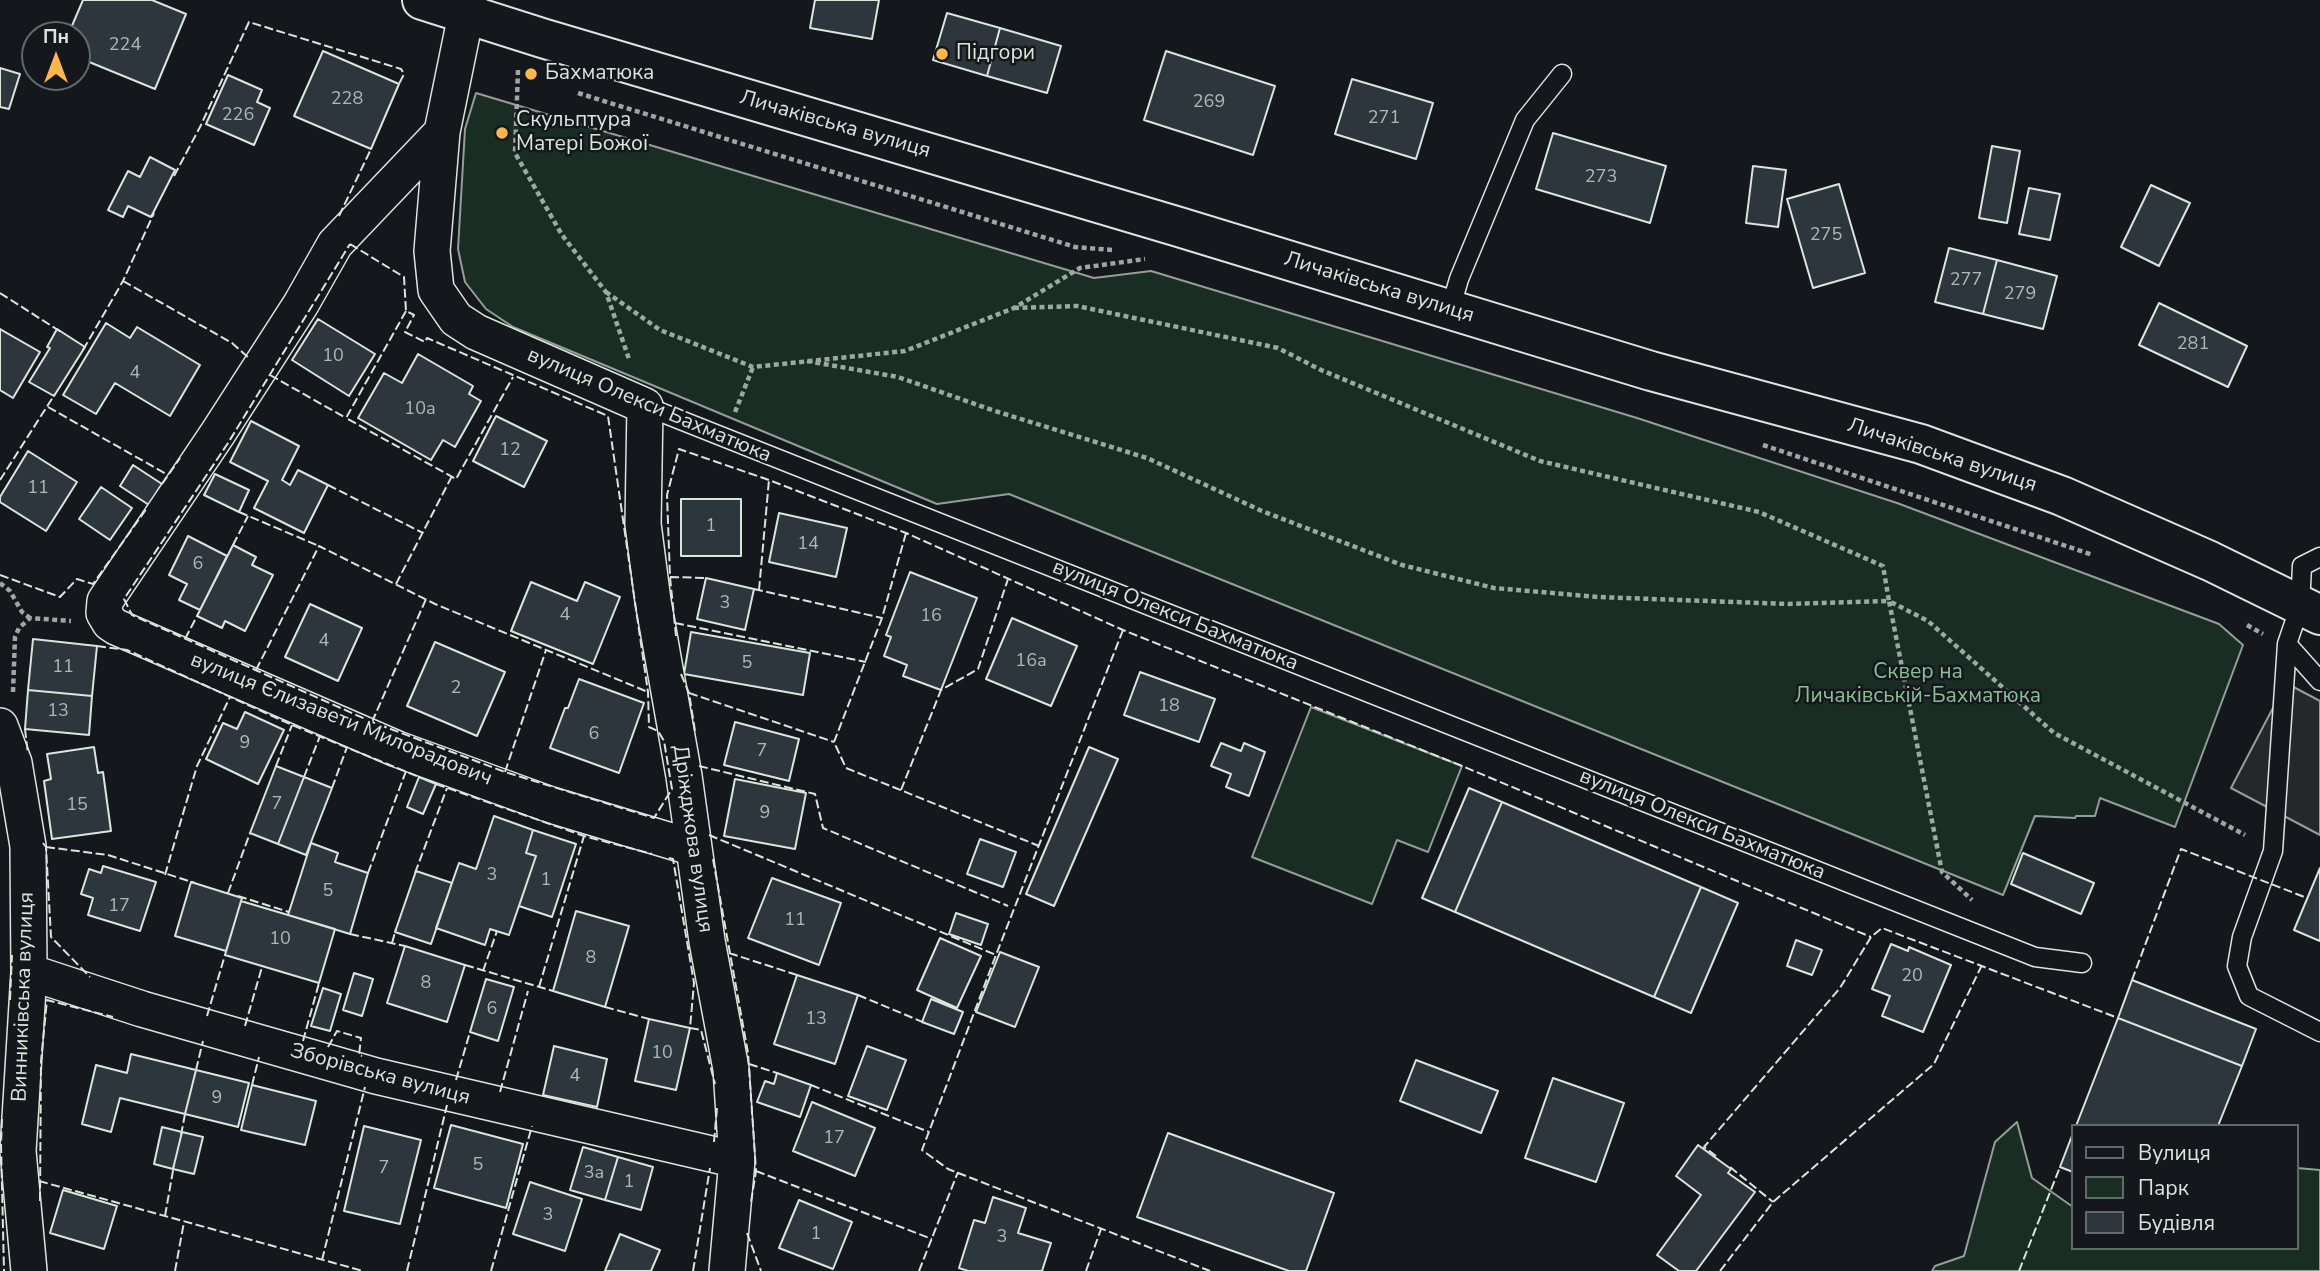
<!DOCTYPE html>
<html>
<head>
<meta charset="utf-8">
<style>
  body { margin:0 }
  #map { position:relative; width:2320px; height:1271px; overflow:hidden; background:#14181c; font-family:"Nunito Sans",sans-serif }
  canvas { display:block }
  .legend { position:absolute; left:2071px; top:1124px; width:228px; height:126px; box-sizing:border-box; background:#14181c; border:2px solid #626a69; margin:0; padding:9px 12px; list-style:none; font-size:21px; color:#d8e6dc }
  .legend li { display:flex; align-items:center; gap:14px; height:35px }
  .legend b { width:35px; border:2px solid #626a69 }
  .north { position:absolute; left:21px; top:21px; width:70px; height:70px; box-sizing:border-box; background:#14181c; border:2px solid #626a69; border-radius:50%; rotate:0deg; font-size:19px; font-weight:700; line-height:28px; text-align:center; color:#d8e6dc }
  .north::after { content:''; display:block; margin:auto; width:24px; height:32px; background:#ffb74d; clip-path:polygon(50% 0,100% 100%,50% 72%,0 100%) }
</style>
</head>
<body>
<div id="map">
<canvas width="2320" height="1271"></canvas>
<ul class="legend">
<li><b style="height:9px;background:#14181c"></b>Вулиця</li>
<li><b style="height:19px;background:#1a2d24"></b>Парк</li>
<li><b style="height:19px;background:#2c363c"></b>Будівля</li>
</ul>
<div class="north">Пн</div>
</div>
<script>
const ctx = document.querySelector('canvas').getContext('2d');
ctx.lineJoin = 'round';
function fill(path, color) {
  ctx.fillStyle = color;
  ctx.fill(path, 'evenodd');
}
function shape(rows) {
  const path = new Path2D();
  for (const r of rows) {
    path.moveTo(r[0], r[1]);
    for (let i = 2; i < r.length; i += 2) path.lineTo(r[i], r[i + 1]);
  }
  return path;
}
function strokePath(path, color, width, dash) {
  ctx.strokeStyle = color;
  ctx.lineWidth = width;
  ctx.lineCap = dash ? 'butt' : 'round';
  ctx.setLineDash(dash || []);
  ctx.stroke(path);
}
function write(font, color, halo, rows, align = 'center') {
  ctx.font = font + ' "Nunito Sans",sans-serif';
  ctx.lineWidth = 5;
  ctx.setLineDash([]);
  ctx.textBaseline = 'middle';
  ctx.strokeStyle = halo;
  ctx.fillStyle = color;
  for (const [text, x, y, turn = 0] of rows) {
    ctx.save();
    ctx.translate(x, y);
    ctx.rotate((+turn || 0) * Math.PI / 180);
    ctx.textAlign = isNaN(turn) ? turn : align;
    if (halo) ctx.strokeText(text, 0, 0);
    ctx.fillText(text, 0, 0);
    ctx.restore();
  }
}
const green = shape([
  [476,93,1094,278,1151,271,1637,418,1897,503,2219,624,2243,645,2175,827,2100,798,2095,816,2076,816,2075,818,2035,816,2003,895,1009,494,937,504,513,327,486,309,465,282,458,249,465,129,476,93],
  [1311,707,1462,766,1428,852,1397,840,1372,904,1252,857,1311,707],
  [2017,1122,2032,1178,2073,1207,2073,1248,2297,1248,2297,1168,2320,1170,2320,1271,1932,1271,1935,1266,1964,1256,1995,1142,2017,1122]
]);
fill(green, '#1a2d24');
strokePath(green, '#939e99', 2);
const parking = shape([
  [2286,683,2320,701,2320,835,2231,788,2286,683]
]);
fill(parking, '#24282b');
strokePath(parking, '#939e99', 2);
const building = shape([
  [83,0,152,0,186,14,155,89,77,57,77,35,68,35,83,0],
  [815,0,879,0,872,39,810,28,815,0],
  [947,13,1000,28,987,76,933,60,947,13],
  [1000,28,1061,46,1047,93,987,76,1000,28],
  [323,51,399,84,371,149,294,116,323,51],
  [1166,51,1275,86,1253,155,1144,120,1166,51],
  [0,68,20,74,9,109,0,107,0,68],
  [228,75,262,90,257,102,270,108,254,145,206,124,228,75],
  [1352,79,1433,103,1416,159,1335,134,1352,79],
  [1553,133,1666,166,1650,223,1536,189,1553,133],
  [1992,146,2020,151,2007,223,1979,218,1992,146],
  [150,157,175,170,151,217,128,206,123,217,108,210,128,171,140,177,150,157],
  [1753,166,1786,170,1778,227,1746,223,1753,166],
  [1839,184,1865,273,1813,288,1787,199,1839,184],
  [2151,185,2190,203,2159,266,2121,247,2151,185],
  [2029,188,2060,194,2050,240,2019,234,2029,188],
  [1949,248,1997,260,1983,314,1935,302,1949,248],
  [1997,260,2057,276,2043,329,1983,314,1997,260],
  [2159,303,2247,346,2228,387,2139,345,2159,303],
  [318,319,375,354,349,396,292,360,318,319],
  [106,323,130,338,137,327,200,365,170,416,115,383,96,414,63,395,106,323],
  [0,329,40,352,13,398,0,390,0,329],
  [57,329,85,347,54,396,29,382,50,348,47,347,57,329],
  [418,354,473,386,469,394,481,401,455,447,443,440,431,460,358,418,384,373,402,383,418,354],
  [496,416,547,441,524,487,473,461,496,416],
  [251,421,299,446,282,480,290,485,298,470,328,485,304,533,254,508,268,481,230,462,251,421],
  [28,451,77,482,46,531,0,502,0,497,28,451],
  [133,465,162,484,149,505,120,486,133,465],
  [215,474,249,490,239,512,204,495,215,474],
  [101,487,132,508,110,540,79,519,101,487],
  [681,499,741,499,741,556,681,556,681,499],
  [779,513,847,528,836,577,769,562,779,513],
  [188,536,227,556,200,610,179,600,187,584,169,575,188,536],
  [233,545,256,557,252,565,273,575,245,631,225,621,222,628,197,616,233,545],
  [910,572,977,598,941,690,903,676,907,665,884,656,891,637,886,635,910,572],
  [706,578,754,589,745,630,697,619,706,578],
  [531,582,577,601,585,582,620,597,593,664,511,631,531,582],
  [310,604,362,628,338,681,285,657,310,604],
  [1012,618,1077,646,1051,706,986,679,1012,618],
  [691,632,810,653,803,695,684,674,691,632],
  [33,639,97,646,92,696,28,690,33,639],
  [435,642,505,672,477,736,407,706,435,642],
  [1140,672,1215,699,1199,742,1124,715,1140,672],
  [579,679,644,703,619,773,550,748,565,708,568,708,579,679],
  [28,690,92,696,89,735,25,729,28,690],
  [245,712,284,730,258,784,206,759,223,723,237,729,245,712],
  [735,722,799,739,789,781,724,765,735,722],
  [1221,743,1241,751,1244,743,1265,752,1249,796,1226,787,1231,774,1211,766,1221,743],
  [94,747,98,773,103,772,111,831,52,839,44,781,51,779,47,754,94,747],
  [1089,747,1118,759,1054,906,1026,894,1089,747],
  [276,766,304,777,278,844,250,833,276,766],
  [304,777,332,788,306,855,278,844,304,777],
  [419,777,436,784,423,814,407,807,419,777],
  [735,779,806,793,795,849,724,836,735,779],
  [1469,788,1502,802,1455,912,1422,898,1469,788],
  [1502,802,1701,887,1654,997,1455,912,1502,802],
  [494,816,533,830,526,853,536,856,509,935,490,929,485,945,436,928,459,863,476,869,494,816],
  [533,830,576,844,552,917,519,906,536,856,526,853,533,830],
  [980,839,1016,852,1003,887,967,874,980,839],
  [311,843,338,853,335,862,368,873,350,934,288,915,311,843],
  [2023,853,2094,883,2081,914,2011,884,2023,853],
  [103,866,156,882,140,931,88,915,93,898,81,894,89,869,101,873,103,866],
  [2320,868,2320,941,2294,930,2320,868],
  [416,871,452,883,431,944,395,932,416,871],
  [772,878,841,903,819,965,748,938,772,878],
  [191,882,242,898,226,951,175,936,191,882],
  [1701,887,1738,903,1691,1013,1654,997,1701,887],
  [241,901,335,929,319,983,225,955,241,901],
  [576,911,629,926,605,1007,553,991,576,911],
  [956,913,988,924,981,945,949,934,956,913],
  [940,938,981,956,957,1008,917,990,940,938],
  [1796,940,1822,950,1812,975,1787,966,1796,940],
  [1891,944,1908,951,1909,947,1951,965,1923,1032,1882,1016,1890,996,1872,989,1891,944],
  [405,946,465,965,447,1022,387,1003,405,946],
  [1000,952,1039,967,1015,1027,976,1012,1000,952],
  [354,973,373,979,362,1016,343,1010,354,973],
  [797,975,858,995,835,1064,774,1044,797,975],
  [486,979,514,987,498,1041,470,1032,486,979],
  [2132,980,2256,1029,2242,1066,2118,1018,2132,980],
  [323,988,341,994,330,1031,311,1026,323,988],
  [931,999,963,1012,954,1034,922,1022,931,999],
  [2118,1018,2242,1066,2218,1126,2076,1126,2118,1018],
  [649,1019,690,1028,676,1090,635,1081,649,1019],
  [554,1046,607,1059,597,1107,543,1095,554,1046],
  [867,1046,906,1060,887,1110,848,1096,867,1046],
  [131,1054,196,1070,185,1114,120,1098,111,1132,82,1124,96,1065,127,1073,131,1054],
  [1416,1060,1498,1091,1481,1133,1400,1101,1416,1060],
  [196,1070,249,1083,238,1127,185,1114,196,1070],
  [777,1073,811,1085,800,1117,757,1102,765,1081,774,1084,777,1073],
  [1553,1078,1624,1103,1596,1182,1525,1158,1553,1078],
  [252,1085,316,1101,305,1145,241,1130,252,1085],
  [812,1102,875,1128,855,1176,793,1151,812,1102],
  [451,1125,523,1144,506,1208,434,1188,451,1125],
  [364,1126,421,1140,400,1224,344,1211,364,1126],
  [162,1127,182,1132,173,1169,154,1164,162,1127],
  [182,1132,203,1137,194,1174,173,1169,182,1132],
  [1168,1133,1334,1193,1306,1271,1289,1271,1137,1217,1168,1133],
  [2073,1133,2073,1172,2060,1167,2073,1133],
  [1698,1145,1731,1169,1728,1173,1755,1192,1696,1271,1679,1271,1657,1255,1701,1195,1676,1176,1698,1145],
  [583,1147,618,1157,605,1200,570,1190,583,1147],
  [618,1157,653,1167,641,1210,605,1200,618,1157],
  [530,1182,582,1199,565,1251,513,1234,530,1182],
  [63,1190,117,1206,104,1249,50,1233,63,1190],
  [993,1197,1026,1208,1018,1233,1051,1243,1042,1271,968,1271,959,1268,974,1220,985,1223,993,1197],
  [799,1200,852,1222,833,1269,779,1248,799,1200],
  [620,1234,660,1250,651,1271,605,1271,620,1234]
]);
fill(building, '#2c363c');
strokePath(building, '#d8e6dc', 2);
const lane = shape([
  [1450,310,1459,279,1525,120,1562,74],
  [645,406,2035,957,2082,963],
  [2320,557,2302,566,2300,606,2287,644,2273,851,2242,937,2237,966,2249,996,2320,1032],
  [2287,644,2320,681]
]);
const street = shape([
  [469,0,442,132,432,251,436,290,456,319,476,332,645,406,643,524,653,601,684,776,707,941,731,1069,737,1160,727,1271],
  [442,132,335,244,301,304,218,433,105,601,104,613,110,623,116,627,397,749,551,805,694,848],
  [0,726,14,763,28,846,29,972,18,1151,29,1271],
  [29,972,142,1009,376,1076,737,1160]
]);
const primary = shape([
  [422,0,542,38,1179,227,1651,371,1921,444,2062,496,2210,561,2320,615]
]);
strokePath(lane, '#d8e6dc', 21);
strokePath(street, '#d8e6dc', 38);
strokePath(primary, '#d8e6dc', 42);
strokePath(shape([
  [518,70,515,153,562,235,606,292,629,359],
  [578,93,1075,247,1112,250],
  [606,292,660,330,753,367,905,351,1014,308,1080,268,1145,259],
  [1014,308,1077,306,1278,348,1321,370,1540,461,1759,512,1883,566,1889,601,1928,621,2054,733,2245,835],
  [807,361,898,377,992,410,1147,458,1262,511,1402,565,1494,588,1598,597,1788,604,1889,601,1942,872,1972,900],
  [735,412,753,367],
  [1763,445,2093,555],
  [0,583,10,591,22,612,30,618],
  [2247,625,2263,634],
  [13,692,15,637,19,628,30,618,71,621]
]), '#9da8a2', 4.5, [5, 3.5]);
strokePath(lane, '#14181c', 18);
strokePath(street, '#14181c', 35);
strokePath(primary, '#14181c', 38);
strokePath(shape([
  [174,176,200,127,249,22,401,69,404,74,399,84],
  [339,216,371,149],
  [350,244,404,277,406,311,414,315,405,332,425,342,427,338,608,416,648,692,649,727,658,731,664,741,672,789,654,818,505,772,372,722,132,615,124,599,228,443,350,244],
  [123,281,232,343,250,359],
  [0,293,61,332],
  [406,311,346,418,456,479,513,377],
  [83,350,123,281,154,213],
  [270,375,346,418],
  [48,407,168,475],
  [0,480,55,394],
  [162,484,180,458],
  [328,485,423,533],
  [239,512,319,546],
  [906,533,882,618,834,742,846,768,1039,846],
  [233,545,248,516],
  [0,575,60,597,77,579,93,584,147,508],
  [670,577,706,578],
  [396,584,452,476],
  [754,589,882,618],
  [759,590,769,480],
  [675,623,866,662],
  [1123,630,996,955,922,1150,948,1169,1210,1271],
  [676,636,670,577,667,495,679,449,769,480,906,533,1123,630,1462,766,1871,937],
  [185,639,197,616],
  [97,646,127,650,292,725,419,777],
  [256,670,319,546,435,604,648,692],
  [681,674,689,693,695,731],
  [689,693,834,742],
  [372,722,426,599],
  [25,729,28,754],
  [276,766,292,725],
  [699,766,815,794,823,828,1008,906],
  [505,772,546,650],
  [304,777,320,736],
  [436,784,584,836,652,854],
  [332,788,347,747],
  [901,790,941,690,978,669,1008,579],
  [709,835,996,955],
  [43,843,46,847,51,937,90,977],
  [46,847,108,855,195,883],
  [669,858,673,859,694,983,690,1028,701,1030,715,1084],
  [713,859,748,1053,756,1171,751,1202],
  [368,873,406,771],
  [415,873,447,788],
  [165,875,197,766,230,697],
  [228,893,250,833],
  [238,896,289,912],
  [350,934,405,946],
  [392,943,396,929],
  [729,953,797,975],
  [465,965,553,991],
  [483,971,497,931],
  [2132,980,2181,849,2307,898],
  [539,987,584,836],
  [858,995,925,1023],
  [10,1000,12,955],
  [605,1007,649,1019],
  [207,1016,225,955],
  [245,1026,262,967],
  [303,1041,319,983],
  [328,1047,337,1031,361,1038,359,1055,362,1056],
  [749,1064,777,1073],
  [196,1070,203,1041],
  [456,1080,470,1032],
  [252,1085,259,1057],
  [811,1085,929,1132],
  [500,1092,528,991],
  [2,1119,1,1144,4,1271],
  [181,1135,185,1114],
  [714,1142,717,1108],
  [1716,1156,1704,1147,1840,988,1871,937,1882,928,2118,1018],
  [1730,1167,1773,1202],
  [756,1171,932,1239],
  [39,1181,363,1271],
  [40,1201,41,1061,47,1000,113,1017],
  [165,1216,174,1165],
  [747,1233,761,1271],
  [322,1260,365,1087],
  [175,1271,184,1222],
  [407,1271,447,1105],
  [491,1271,532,1126],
  [693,1271,710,1168],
  [919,1271,958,1172],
  [1086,1271,1101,1229],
  [1720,1271,1773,1202,1934,1064,1982,965],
  [2019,1271,2060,1167]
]), '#d8e6dc', 2, [9, 3.5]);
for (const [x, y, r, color] of [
  [942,54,7,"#ffb74d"],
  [531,74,7,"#ffb74d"],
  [502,133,7,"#ffb74d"]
]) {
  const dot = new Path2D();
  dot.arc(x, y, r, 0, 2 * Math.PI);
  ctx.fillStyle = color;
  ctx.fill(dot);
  strokePath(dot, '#14181c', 2.5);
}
write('18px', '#adbab4', null, [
  ["224",125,46],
  ["228",347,100],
  ["269",1209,103],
  ["226",238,116],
  ["271",1384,119],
  ["273",1601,178],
  ["275",1826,236],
  ["277",1966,281],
  ["279",2020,295],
  ["281",2193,345],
  ["10",333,357],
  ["4",135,374],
  ["10а",420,410],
  ["12",510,451],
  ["11",38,489],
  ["1",711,527],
  ["14",808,545],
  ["6",198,565],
  ["3",725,604],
  ["4",565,616],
  ["16",931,617],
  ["4",324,642],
  ["16а",1031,662],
  ["5",747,664],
  ["11",63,668],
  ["2",456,689],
  ["18",1169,707],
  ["13",58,712],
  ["6",594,735],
  ["9",245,744],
  ["7",762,752],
  ["7",277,805],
  ["15",77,806],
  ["9",765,814],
  ["3",492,876],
  ["1",546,881],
  ["5",328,892],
  ["17",119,907],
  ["11",795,921],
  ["10",280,940],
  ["8",591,959],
  ["20",1912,977],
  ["8",426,984],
  ["6",492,1010],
  ["13",816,1020],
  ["10",662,1054],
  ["4",575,1077],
  ["9",217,1099],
  ["17",834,1139],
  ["5",478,1166],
  ["7",384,1169],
  ["3а",594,1174],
  ["1",629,1183],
  ["3",548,1216],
  ["1",816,1235],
  ["3",1002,1238]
]);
write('21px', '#d8e6dc', '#14181c', [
  ["Підгори",956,54],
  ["Бахматюка",545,74],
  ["Скульптура",516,121],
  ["Матері Божої",516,145]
], 'left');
write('21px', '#d8e6dc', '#14181c', [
  ["Личаківська вулиця",835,125,16],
  ["Личаківська вулиця",1379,288,17],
  ["вулиця Олекси Бахматюка",649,406,23],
  ["Личаківська вулиця",1942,456,18],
  ["вулиця Олекси Бахматюка",1175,616,22],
  ["вулиця Єлизавети Милорадович",341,720,22],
  ["вулиця Олекси Бахматюка",1702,825,22],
  ["Дріжджова вулиця",692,839,82],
  ["Винниківська вулиця",24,997,-88],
  ["Зборівська вулиця",380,1075,15]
]);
write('21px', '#8ac095', '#14181c', [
  ["Сквер на",1918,673],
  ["Личаківській-Бахматюка",1918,697]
]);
</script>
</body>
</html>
